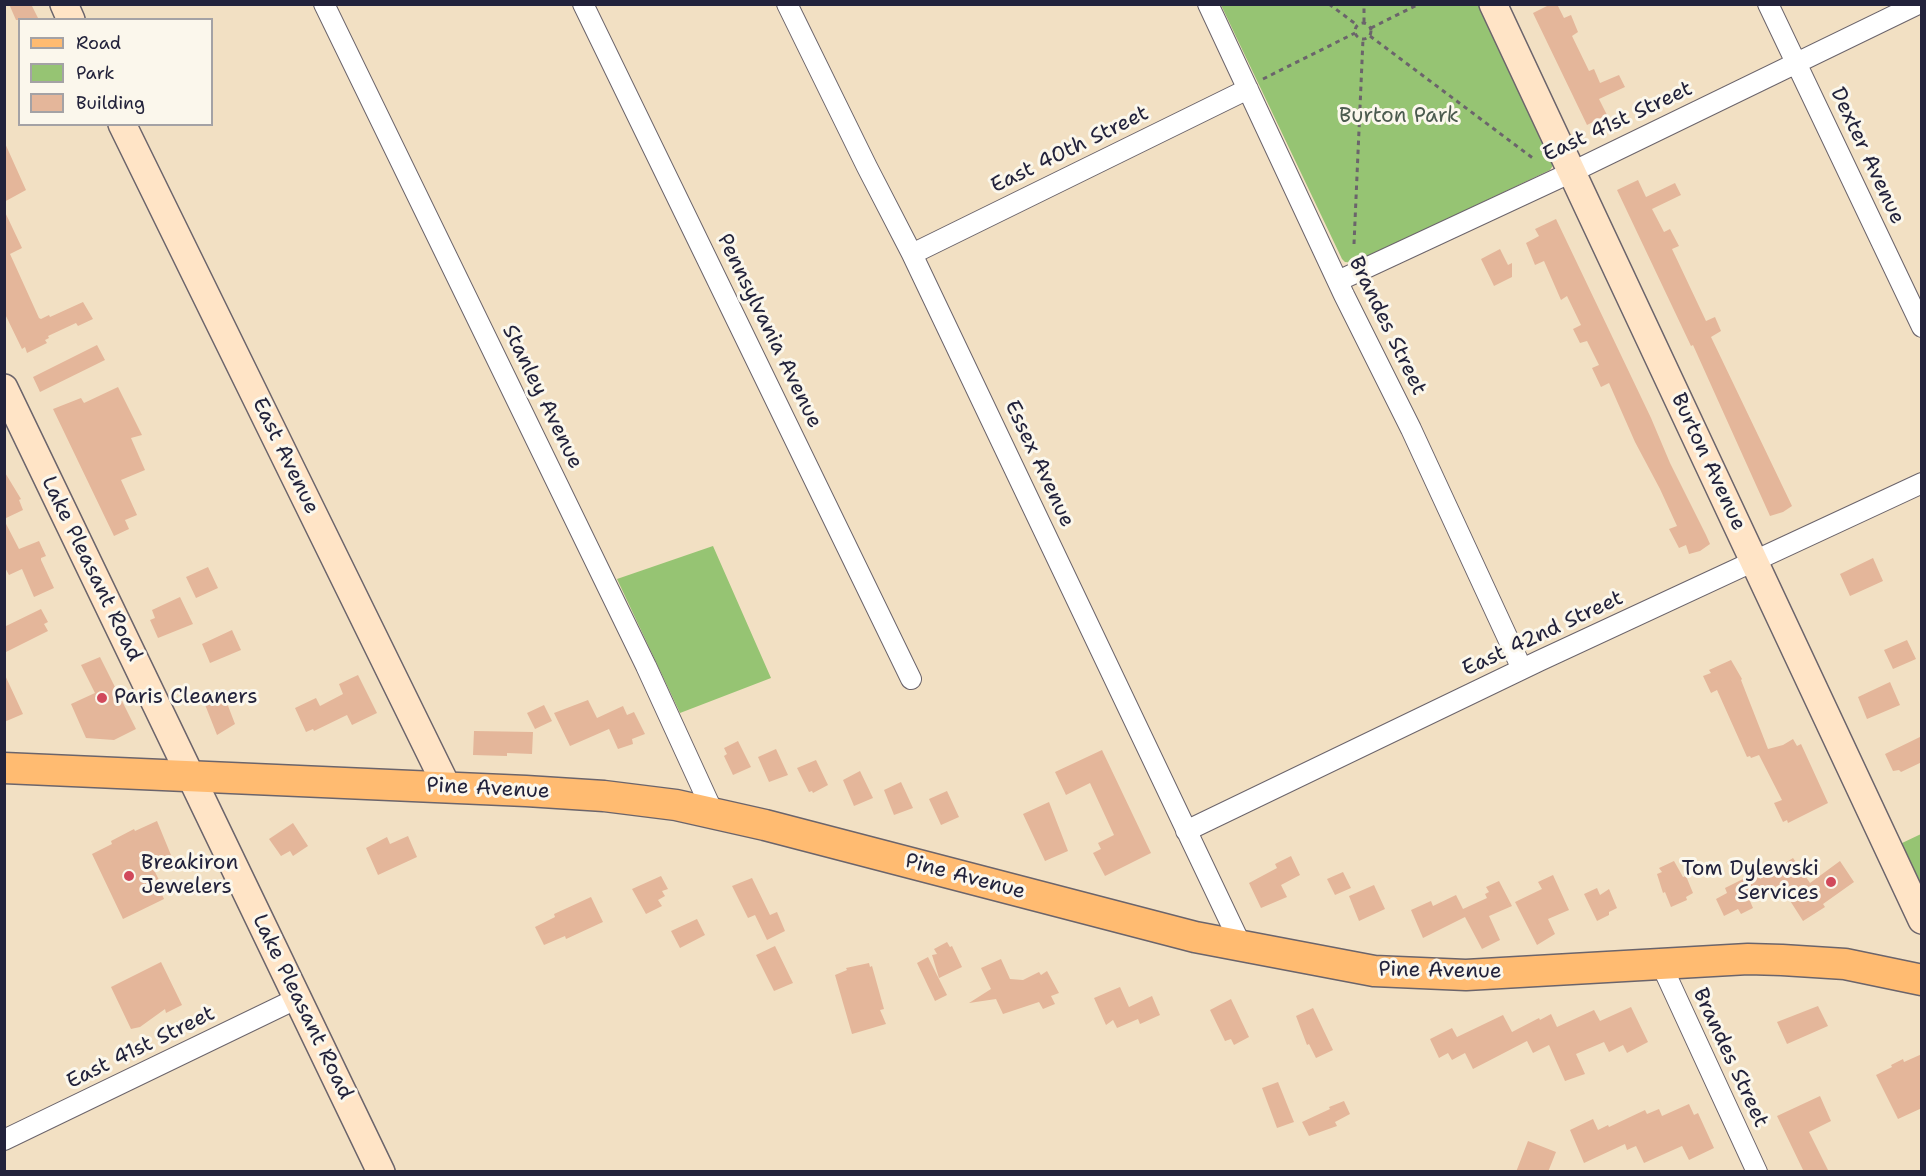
<!DOCTYPE html>
<html>
<head>
<meta charset="utf-8">
<style>
  body { margin:0 }
  #map { position:relative; width:1926px; height:1176px; overflow:hidden; background:#f2e0c3; font-family:"Shantell Sans",sans-serif }
  canvas { display:block }
  .frame { position:absolute; inset:0; border:6px solid #22223b; pointer-events:none }
  .legend { position:absolute; left:18px; top:18px; width:195px; height:108px; box-sizing:border-box; background:#fbf7ec; border:2px solid #a4a2a5; margin:0; padding:8px 10px; list-style:none; font-size:18px; color:#22223b }
  .legend li { display:flex; align-items:center; gap:12px; height:30px }
  .legend b { width:30px; border:2px solid #a4a2a5 }
</style>
</head>
<body>
<div id="map">
<canvas width="1926" height="1176"></canvas>
<div class="frame"></div>
<ul class="legend">
<li><b style="height:8px;background:#ffbb71"></b>Road</li>
<li><b style="height:16px;background:#96c473"></b>Park</li>
<li><b style="height:16px;background:#e4b69a"></b>Building</li>
</ul>
</div>
<script>
const ctx = document.querySelector('canvas').getContext('2d');
ctx.lineJoin = 'round';
function fill(path, color) {
  ctx.fillStyle = color;
  ctx.fill(path, 'evenodd');
}
function shape(rows) {
  const path = new Path2D();
  for (const r of rows) {
    if (r.length === 3) {
      path.moveTo(r[0] + r[2], r[1]);
      path.arc(r[0], r[1], r[2], 0, 2 * Math.PI);
      continue;
    }
    path.moveTo(r[0], r[1]);
    for (let i = 2; i < r.length; i += 2) path.lineTo(r[i], r[i + 1]);
  }
  return path;
}
function strokePath(path, color, width, dash) {
  ctx.strokeStyle = color;
  ctx.lineWidth = width;
  ctx.lineCap = dash ? 'butt' : 'round';
  ctx.setLineDash(dash || []);
  ctx.stroke(path);
}
function write(font, color, halo, rows, align = 'center') {
  ctx.font = font + ' "Shantell Sans",sans-serif';
  ctx.lineWidth = 6;
  ctx.setLineDash([]);
  ctx.textBaseline = 'middle';
  ctx.strokeStyle = halo;
  ctx.fillStyle = color;
  for (const [text, x, y, turn = 0] of rows) {
    ctx.save();
    ctx.translate(x, y);
    ctx.rotate((+turn || 0) * Math.PI / 180);
    ctx.textAlign = isNaN(turn) ? turn : align;
    if (halo) ctx.strokeText(text, 0, 0);
    ctx.fillText(text, 0, 0);
    ctx.restore();
  }
}
fill(shape([
  [1221,5,1481,5,1554,164,1550,170,1355,263,1345,262,1342,259],
  [713,546,771,678,680,713,617,579],
  [1921,834,1921,892,1900,844]
]), '#96c473');
fill(shape([
  [9,4,31,4,39,20,16,20],
  [1551,4,1557,4,1564,18,1571,15,1578,32,1572,36,1589,71,1594,69,1600,83,1619,75,1625,87,1599,99,1607,115,1587,125,1533,13],
  [4,141,26,190,4,202],
  [1638,180,1646,197,1675,183,1681,195,1652,209,1664,232,1670,229,1679,246,1672,249,1706,321,1715,317,1721,331,1711,337,1792,506,1783,512,1770,516,1693,345,1691,346,1617,190],
  [4,210,22,248,10,254,39,318,41,319,49,315,50,317,83,302,93,319,78,326,76,323,48,336,49,338,45,340,47,343,27,353,25,347,22,349,4,312],
  [1556,219,1651,418,1670,463,1706,535,1710,544,1700,551,1689,554,1686,545,1679,548,1669,529,1677,526,1660,489,1635,442,1609,383,1601,387,1592,368,1599,365,1587,341,1580,343,1573,329,1581,325,1567,296,1561,300,1544,261,1535,265,1526,243,1539,236,1535,229],
  [1500,249,1508,265,1512,263,1512,277,1494,286,1481,259],
  [97,345,105,360,40,392,33,377],
  [118,387,142,435,131,438,145,470,121,480,137,515,125,520,129,529,114,536,53,409,81,398,84,403],
  [4,471,21,499,19,500,23,510,4,519],
  [4,520,19,549,39,541,46,556,41,558,41,560,54,588,34,597,22,569,9,575,4,566],
  [1873,558,1883,581,1850,596,1840,574],
  [208,567,218,588,196,598,186,577],
  [180,597,193,624,158,638,150,620,155,618,152,610],
  [41,609,48,622,44,624,48,631,4,653,4,627],
  [232,630,241,650,210,663,202,644],
  [1907,640,1916,659,1893,669,1884,650],
  [100,657,136,729,114,740,86,738,71,704,95,693,81,665],
  [1731,660,1742,679,1741,680,1768,749,1783,745,1793,739,1797,746,1801,744,1828,803,1788,823,1787,820,1783,822,1774,803,1782,800,1759,755,1751,758,1750,756,1747,757,1717,690,1711,693,1703,676,1711,673,1709,670],
  [4,673,23,714,4,722],
  [358,675,377,713,352,725,347,715,314,731,313,729,306,732,295,708,316,698,320,706,343,694,339,684],
  [1890,682,1900,705,1867,719,1858,697],
  [222,690,235,724,217,735,202,697],
  [588,700,597,718,623,706,627,715,634,712,645,734,632,739,633,744,618,749,609,729,570,746,554,713],
  [544,705,552,721,535,729,527,713],
  [474,731,533,732,532,754,507,753,507,756,473,755],
  [1922,736,1922,762,1901,772,1899,770,1893,771,1885,754],
  [738,741,751,767,733,775,724,756,727,754,724,748],
  [776,749,788,775,769,782,758,757],
  [1102,750,1151,853,1105,876,1093,853,1101,849,1098,843,1114,835,1090,783,1066,795,1055,772],
  [816,760,828,785,813,793,812,791,809,792,797,768],
  [860,771,873,798,854,806,843,780],
  [901,782,913,808,894,815,884,790],
  [947,791,959,817,941,825,929,799],
  [1049,802,1068,851,1045,861,1023,814],
  [157,821,173,860,155,872,160,882,157,883,164,899,123,919,92,854,112,844,111,841,134,829,135,831],
  [293,823,308,846,293,856,290,851,281,856,269,839],
  [408,836,417,857,378,875,366,848,387,837,390,844],
  [1291,856,1300,875,1281,885,1287,897,1261,908,1249,883,1277,868,1275,864],
  [1793,858,1810,883,1840,861,1854,882,1823,904,1825,907,1803,921,1780,885,1757,895,1758,898,1750,901,1753,908,1741,914,1738,909,1724,916,1716,899,1727,893,1725,888,1757,872,1760,879],
  [1674,861,1683,877,1686,876,1693,893,1686,897,1687,900,1671,907,1665,892,1663,893,1657,874,1662,872,1659,868],
  [1343,872,1351,888,1335,895,1327,879],
  [1553,875,1569,910,1548,919,1555,934,1537,945,1515,902,1542,889,1538,882],
  [661,876,668,889,662,891,665,896,658,900,662,906,646,914,632,889],
  [752,878,770,915,777,912,785,931,767,940,755,915,748,918,732,886],
  [1499,881,1512,906,1489,916,1500,940,1482,949,1465,917,1423,938,1411,910,1431,901,1433,906,1456,895,1463,909,1487,898,1485,894,1489,892,1486,887],
  [1374,885,1385,909,1359,921,1349,896],
  [1597,888,1600,895,1609,889,1617,908,1609,912,1609,915,1597,921,1584,894],
  [591,897,603,922,566,939,565,936,544,945,535,927,555,917,554,914],
  [697,919,705,935,680,948,671,931],
  [947,942,950,947,952,946,962,967,939,978,932,955,937,954,934,949],
  [775,946,793,983,774,991,756,955],
  [928,957,947,995,935,1001,917,963],
  [1001,959,1010,979,1023,980,1039,972,1041,975,1047,971,1059,993,1051,996,1055,1004,1043,1009,1039,1002,1003,1014,996,999,969,1003,991,989,981,968],
  [161,962,182,1005,166,1013,165,1009,140,1027,131,1029,111,987],
  [869,963,870,967,872,966,884,1009,880,1010,886,1024,852,1034,835,975,847,970,846,968],
  [1120,987,1129,1007,1152,996,1160,1015,1140,1024,1138,1019,1117,1028,1113,1020,1106,1025,1094,998],
  [1231,999,1249,1037,1234,1045,1231,1039,1225,1041,1210,1010],
  [1818,1006,1828,1026,1787,1044,1777,1022],
  [1631,1007,1648,1042,1627,1053,1623,1045,1609,1052,1604,1042,1576,1054,1585,1074,1565,1081,1549,1045,1533,1053,1527,1041,1473,1069,1465,1053,1452,1060,1448,1053,1439,1058,1430,1039,1452,1028,1457,1037,1503,1015,1512,1032,1539,1018,1540,1020,1551,1014,1557,1027,1594,1010,1600,1021],
  [1313,1008,1333,1050,1316,1058,1309,1044,1307,1045,1296,1016],
  [1922,1054,1922,1108,1898,1119,1876,1075,1892,1067,1891,1065,1903,1059,1904,1062],
  [1278,1082,1294,1122,1277,1128,1262,1088],
  [1820,1096,1831,1121,1809,1132,1829,1172,1804,1172,1777,1116],
  [1344,1101,1350,1114,1335,1122,1337,1126,1309,1136,1302,1122,1330,1109,1329,1107],
  [1689,1104,1694,1115,1698,1113,1714,1148,1689,1160,1682,1146,1644,1163,1636,1146,1627,1150,1625,1144,1584,1163,1570,1130,1593,1119,1598,1130,1608,1125,1609,1127,1645,1110,1647,1114,1659,1109,1662,1116],
  [1528,1141,1556,1152,1548,1172,1516,1172]
]), '#e4b69a');
const street = shape([
  [324,4,646,666,713,812],
  [583,4,911,679],
  [787,4,867,167,912,254,1242,947],
  [1208,4,1344,295,1411,429,1522,669],
  [1768,4,1922,327],
  [912,254,1248,89],
  [1338,281,1572,172,1918,4],
  [1186,831,1539,661,1922,483],
  [1661,964,1757,1172],
  [4,1140,298,998]
]);
const secondary = shape([
  [64,4,71,20],
  [1493,4,1922,920],
  [122,124,447,787],
  [4,388,381,1172]
]);
const primary = shape([
  [4,768,526,791,604,796,676,805,765,825,1195,937,1374,971,1466,975,1748,959,1782,960,1845,964,1922,980]
]);
strokePath(street, '#6b646b', 22);
strokePath(secondary, '#6b646b', 30);
strokePath(primary, '#6b646b', 33);
strokePath(shape([
  [1329,4,1357,25],
  [1364,22,1364,4],
  [1363,31,8],
  [1371,28,1419,4],
  [1370,36,1534,159],
  [1263,79,1355,33],
  [1354,244,1363,39]
]), '#6b646b', 3, [4.5, 4.5]);
strokePath(street, '#fff', 20);
strokePath(secondary, '#ffe4c6', 27);
strokePath(primary, '#ffbb71', 30);
for (const [x, y, r, color] of [
  [102,698,6,"#d1495b"],
  [129,876,6,"#d1495b"],
  [1831,882,6,"#d1495b"]
]) {
  const dot = new Path2D();
  dot.arc(x, y, r, 0, 2 * Math.PI);
  ctx.fillStyle = color;
  ctx.fill(dot);
  strokePath(dot, '#fbf7ec', 2);
}
write('21px', '#4b5b4f', '#fbf7ec', [
  ["Burton Park",1399,117]
]);
write('21px', '#22223b', '#fbf7ec', [
  ["East 41st Street",1618,122,-25],
  ["East 40th Street",1070,150,-26],
  ["Dexter Avenue",1867,156,65],
  ["Brandes Street",1387,326,64],
  ["Pennsylvania Avenue",769,331,64],
  ["Stanley Avenue",542,397,64],
  ["East Avenue",285,456,64],
  ["Burton Avenue",1708,462,65],
  ["Essex Avenue",1039,464,65],
  ["Lake Pleasant Road",91,569,64],
  ["East 42nd Street",1543,634,-25],
  ["Pine Avenue",488,789,3],
  ["Pine Avenue",965,877,15],
  ["Pine Avenue",1440,971,1],
  ["Lake Pleasant Road",302,1007,64],
  ["East 41st Street",141,1048,-26],
  ["Brandes Street",1730,1058,65]
]);
write('21px', '#22223b', '#fbf7ec', [
  ["Paris Cleaners",114,698],
  ["Breakiron",141,864],
  ["Jewelers",141,888],
  ["Tom Dylewski",1819,870,"right"],
  ["Services",1819,894,"right"]
], 'left');
</script>
</body>
</html>
